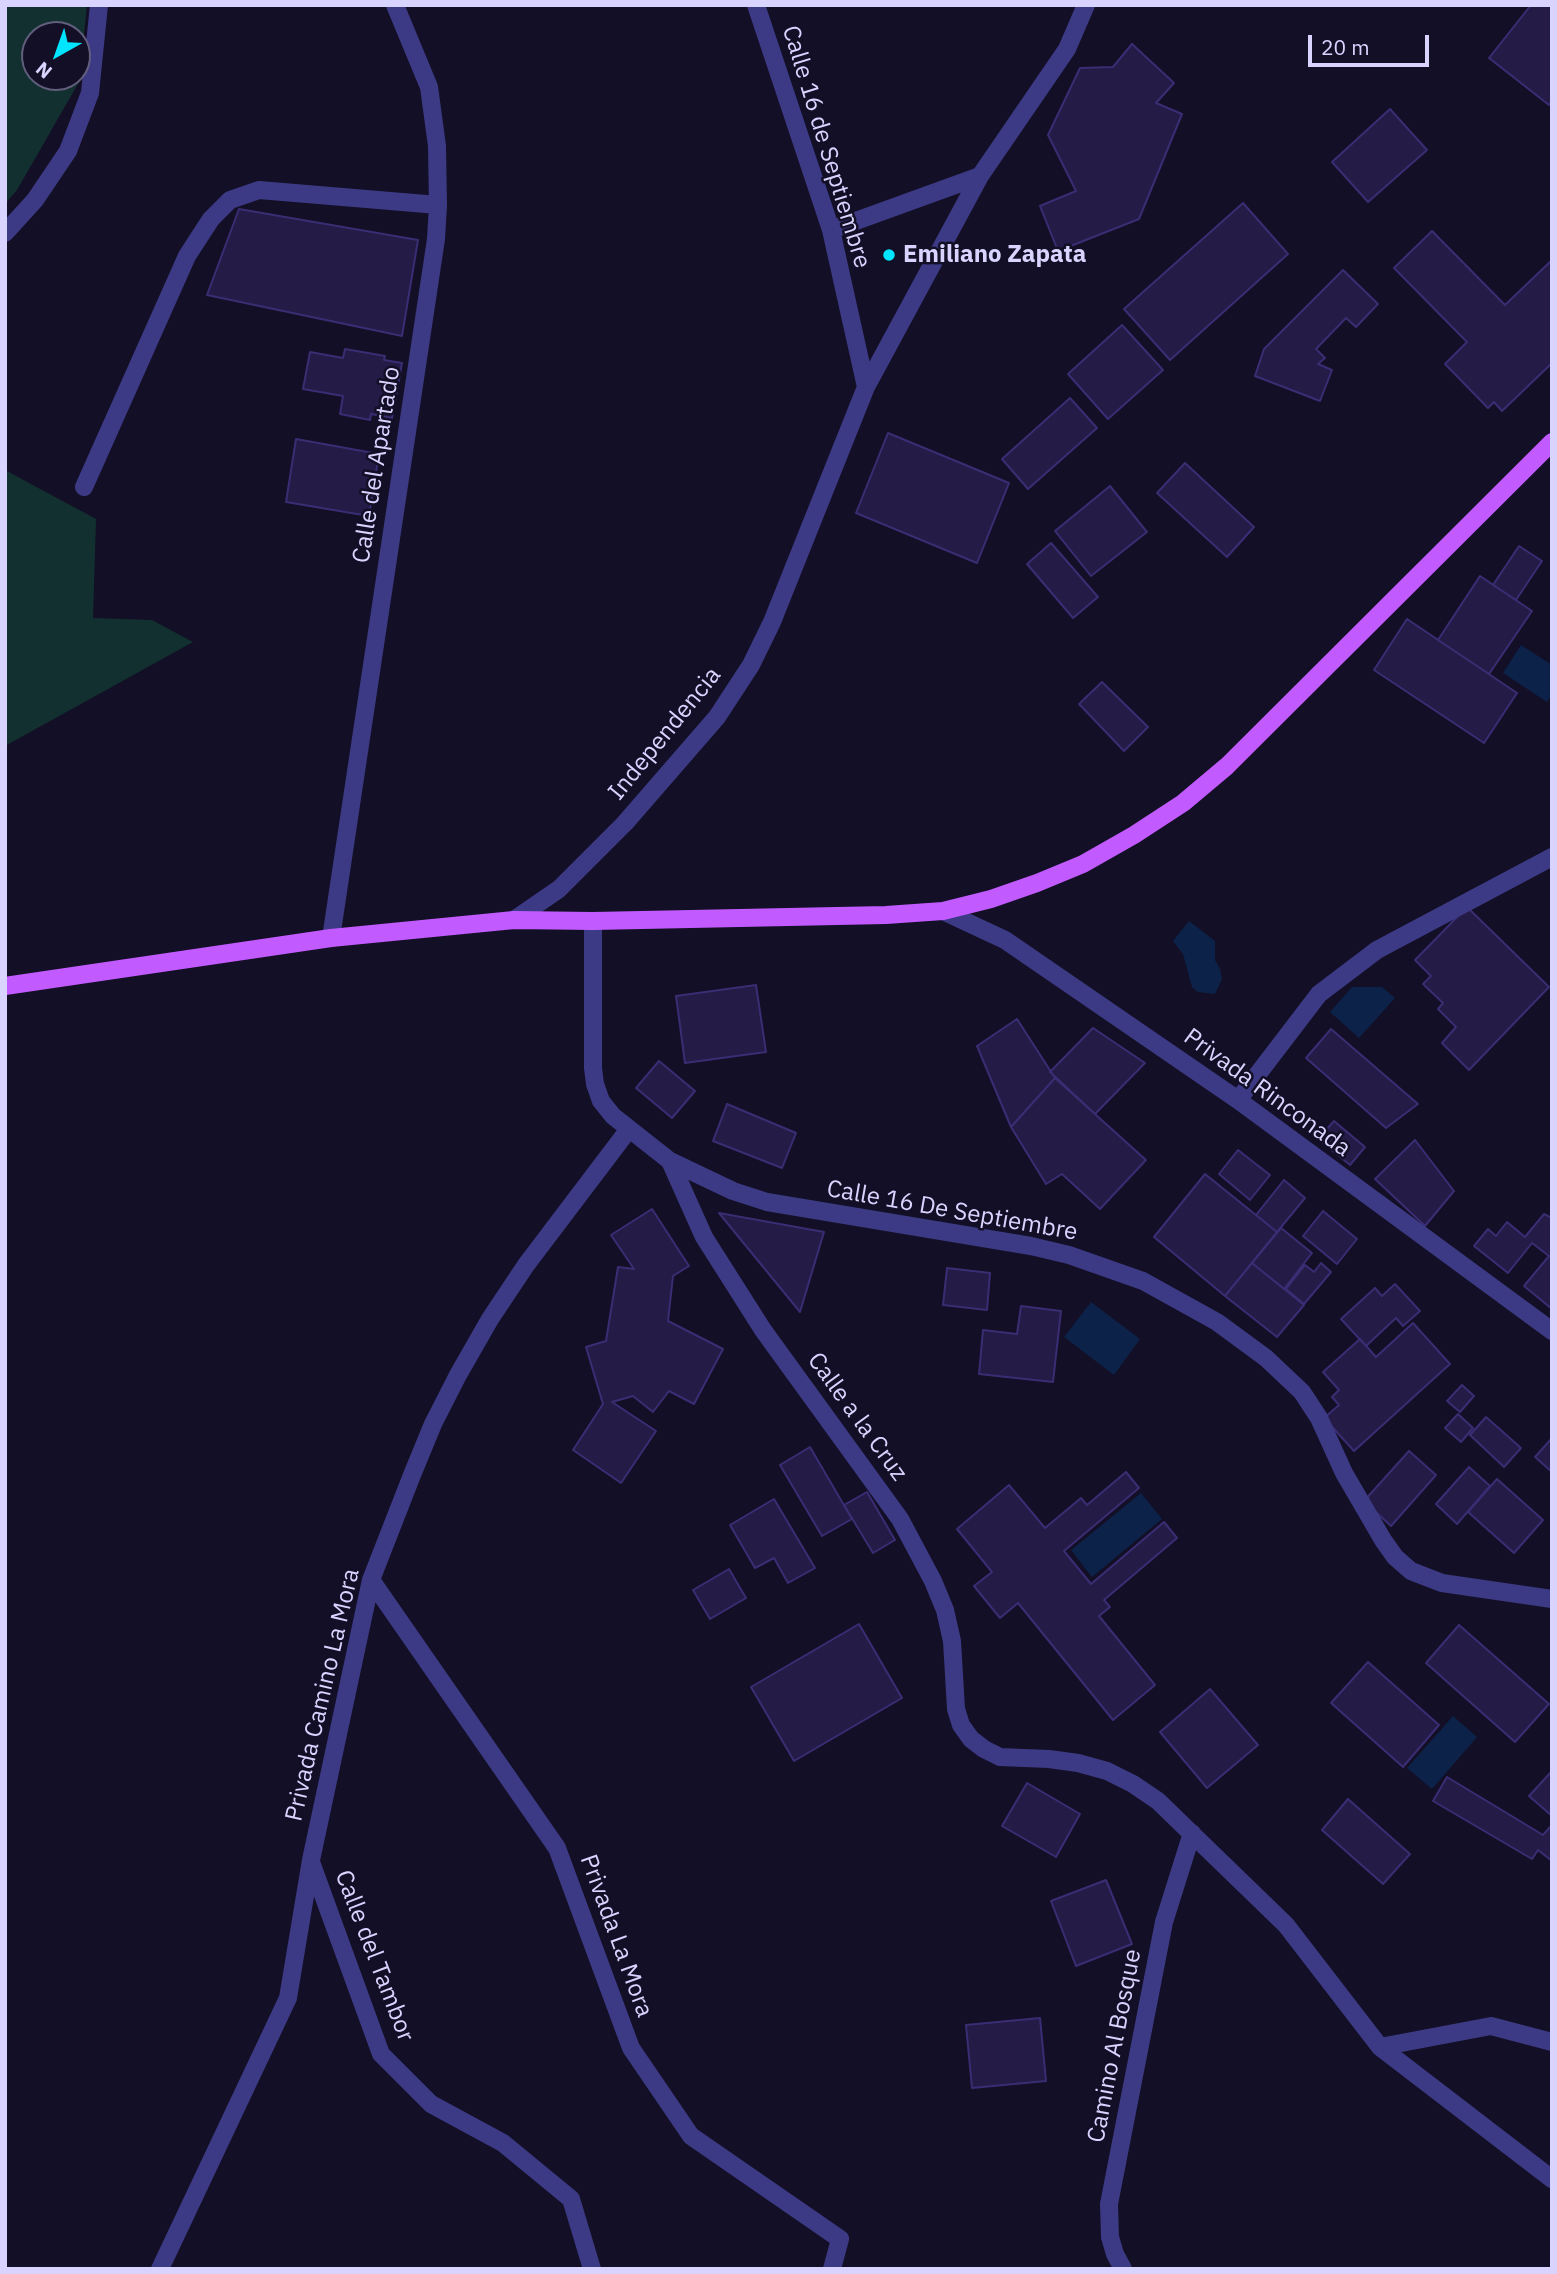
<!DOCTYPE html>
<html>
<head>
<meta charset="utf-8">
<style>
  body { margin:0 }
  #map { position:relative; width:1557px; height:2274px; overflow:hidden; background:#130f26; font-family:"IBM Plex Sans",sans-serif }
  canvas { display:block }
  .frame { position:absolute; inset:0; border:7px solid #d9d4ff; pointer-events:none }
  .north { position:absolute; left:21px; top:21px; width:70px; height:70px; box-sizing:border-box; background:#130f26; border:2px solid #625e7d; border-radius:50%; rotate:220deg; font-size:19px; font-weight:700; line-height:28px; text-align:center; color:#d9d4ff }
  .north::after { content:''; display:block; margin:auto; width:24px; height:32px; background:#00e5ff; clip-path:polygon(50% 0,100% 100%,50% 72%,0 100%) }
  .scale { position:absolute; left:1308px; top:35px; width:121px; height:32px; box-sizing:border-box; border:4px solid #d9d4ff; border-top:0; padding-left:9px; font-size:21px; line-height:24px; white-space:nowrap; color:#d9d4ff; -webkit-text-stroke:5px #130f26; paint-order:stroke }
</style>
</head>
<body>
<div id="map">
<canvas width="1557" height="2274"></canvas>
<div class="frame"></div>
<div class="north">N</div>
<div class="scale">20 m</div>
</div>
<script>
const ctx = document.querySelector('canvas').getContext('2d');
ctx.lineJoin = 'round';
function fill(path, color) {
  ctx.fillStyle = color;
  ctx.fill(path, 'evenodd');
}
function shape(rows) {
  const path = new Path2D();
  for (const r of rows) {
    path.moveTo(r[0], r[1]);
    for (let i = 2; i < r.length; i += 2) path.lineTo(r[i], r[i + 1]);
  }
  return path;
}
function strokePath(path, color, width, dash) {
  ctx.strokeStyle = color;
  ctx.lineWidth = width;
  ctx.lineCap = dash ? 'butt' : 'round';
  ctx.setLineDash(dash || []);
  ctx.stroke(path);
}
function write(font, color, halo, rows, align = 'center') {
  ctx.font = font + ' "IBM Plex Sans",sans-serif';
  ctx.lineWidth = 5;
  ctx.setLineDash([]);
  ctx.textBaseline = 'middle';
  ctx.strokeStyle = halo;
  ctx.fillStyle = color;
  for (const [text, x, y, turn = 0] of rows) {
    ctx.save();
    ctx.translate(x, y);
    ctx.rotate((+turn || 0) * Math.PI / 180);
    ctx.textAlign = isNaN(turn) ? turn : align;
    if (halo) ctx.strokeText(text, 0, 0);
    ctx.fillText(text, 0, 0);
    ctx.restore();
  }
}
fill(shape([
  [5,5,87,5,79,82,17,190,5,204],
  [35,35,77,35,77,77,35,77],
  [5,470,96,519,93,618,152,620,193,642,5,746]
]), '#12302f');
fill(shape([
  [1521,645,1552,665,1552,694,1547,702,1503,673],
  [1189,921,1215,941,1215,960,1220,969,1222,979,1215,994,1198,992,1192,987,1183,954,1173,941],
  [1352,987,1382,987,1395,998,1359,1038,1330,1012],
  [1091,1302,1140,1339,1114,1375,1064,1337],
  [1141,1493,1162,1519,1092,1577,1071,1550],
  [1453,1716,1477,1737,1432,1789,1407,1768]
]), '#0c2248');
const building = shape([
  [1531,5,1552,5,1552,101,1549,105,1489,58,1531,5],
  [1132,44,1174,83,1156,103,1182,114,1139,219,1058,251,1040,206,1076,191,1048,135,1080,68,1113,67,1132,44],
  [1390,109,1427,150,1368,202,1332,162,1390,109],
  [1243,203,1288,254,1170,360,1124,309,1243,203],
  [239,209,418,240,402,336,207,295,239,209],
  [1432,231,1505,305,1552,260,1552,363,1502,411,1494,402,1488,408,1445,364,1467,342,1394,268,1432,231],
  [1343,270,1378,304,1356,327,1346,318,1316,349,1325,358,1318,364,1332,370,1320,401,1255,376,1264,349,1343,270],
  [1122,325,1163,370,1108,419,1068,374,1122,325],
  [345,349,385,356,384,360,402,363,392,418,371,414,370,420,340,414,343,396,303,389,310,352,343,358,345,349],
  [1070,398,1097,428,1028,489,1002,459,1070,398],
  [888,433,1009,483,977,563,856,513,888,433],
  [296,439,379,454,369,516,286,502,296,439],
  [1185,463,1254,527,1227,557,1157,493,1185,463],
  [1110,486,1147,532,1091,576,1055,531,1110,486],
  [1051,543,1098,597,1073,618,1027,564,1051,543],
  [1519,546,1542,561,1516,600,1493,585,1519,546],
  [1480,576,1532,611,1489,674,1438,640,1480,576],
  [1407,619,1517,693,1484,743,1374,670,1407,619],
  [1102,682,1148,727,1124,751,1079,704,1102,682],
  [1467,907,1549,987,1469,1070,1442,1043,1456,1027,1438,1009,1443,1003,1423,984,1431,976,1415,960,1467,907],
  [756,985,766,1052,685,1063,676,996,756,985],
  [1017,1019,1055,1078,1011,1127,977,1046,1017,1019],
  [1093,1028,1145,1063,1095,1114,1050,1072,1093,1028],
  [1331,1029,1418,1104,1386,1128,1306,1058,1331,1029],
  [659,1061,695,1091,672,1118,636,1088,659,1061],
  [1055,1078,1146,1160,1100,1209,1062,1174,1046,1184,1011,1127,1055,1078],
  [727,1104,796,1133,782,1168,713,1141,727,1104],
  [1334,1121,1365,1147,1350,1165,1318,1139,1334,1121],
  [1415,1140,1454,1191,1425,1226,1375,1179,1415,1140],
  [1238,1150,1270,1175,1250,1200,1219,1174,1238,1150],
  [1205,1174,1277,1232,1225,1296,1154,1237,1205,1174],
  [1284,1180,1305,1198,1277,1232,1256,1215,1284,1180],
  [652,1209,689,1266,673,1276,668,1321,723,1349,694,1404,669,1391,653,1412,633,1396,612,1402,656,1431,621,1483,573,1450,603,1404,586,1347,606,1341,618,1267,634,1269,611,1235,652,1209],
  [1323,1211,1357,1239,1337,1264,1303,1236,1323,1211],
  [719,1213,824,1232,800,1312,719,1213],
  [1544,1214,1552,1218,1552,1309,1524,1286,1549,1256,1532,1243,1508,1273,1474,1246,1488,1229,1496,1236,1507,1222,1525,1237,1544,1214],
  [1281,1228,1312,1253,1284,1289,1252,1263,1281,1228],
  [1252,1263,1304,1305,1277,1337,1225,1296,1252,1263],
  [1321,1263,1331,1272,1304,1304,1286,1289,1305,1265,1314,1272,1321,1263],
  [947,1268,990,1273,987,1310,943,1305,947,1268],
  [1395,1284,1420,1311,1403,1326,1396,1318,1366,1346,1341,1319,1375,1288,1382,1296,1395,1284],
  [1021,1306,1061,1311,1053,1382,979,1374,983,1330,1017,1334,1021,1306],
  [1413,1323,1450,1364,1354,1451,1324,1418,1339,1405,1332,1397,1339,1390,1323,1372,1360,1339,1376,1357,1413,1323],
  [1462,1385,1474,1396,1460,1412,1447,1401,1462,1385],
  [1458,1414,1473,1428,1461,1442,1445,1428,1458,1414],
  [1486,1417,1521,1448,1504,1467,1470,1435,1486,1417],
  [1552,1438,1552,1472,1535,1457,1552,1438],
  [810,1447,852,1519,822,1536,780,1465,810,1447],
  [1409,1451,1436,1475,1391,1526,1364,1501,1409,1451],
  [1469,1467,1490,1486,1457,1524,1436,1504,1469,1467],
  [1126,1472,1139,1488,1064,1551,1091,1584,1164,1522,1177,1538,1104,1600,1110,1607,1099,1616,1155,1685,1113,1720,1018,1603,1000,1618,974,1586,992,1572,957,1529,1009,1485,1045,1528,1081,1498,1087,1505,1126,1472],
  [1497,1479,1543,1520,1514,1553,1468,1512,1497,1479],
  [867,1492,895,1540,873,1553,844,1505,867,1492],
  [774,1499,815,1568,788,1583,774,1558,755,1568,730,1525,774,1499],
  [729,1569,746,1598,710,1619,693,1590,729,1569],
  [859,1624,902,1698,794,1761,751,1687,859,1624],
  [1459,1625,1549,1704,1515,1742,1426,1663,1459,1625],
  [1368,1662,1439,1725,1403,1767,1331,1703,1368,1662],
  [1210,1689,1258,1745,1207,1788,1160,1732,1210,1689],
  [1552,1771,1552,1816,1529,1796,1552,1771],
  [1447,1777,1543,1835,1551,1826,1552,1861,1538,1850,1532,1859,1433,1801,1447,1777],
  [1027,1783,1080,1814,1056,1857,1002,1826,1027,1783],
  [1348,1799,1410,1854,1383,1884,1322,1830,1348,1799],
  [1106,1880,1132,1944,1076,1966,1051,1901,1106,1880],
  [1040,2018,1046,2081,972,2088,966,2025,1040,2018]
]);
fill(building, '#241b47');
strokePath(building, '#3b2d73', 2);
strokePath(shape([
  [756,5,831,230,866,387],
  [831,230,980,176],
  [5,233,35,200,68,151,90,93,99,5],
  [84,487,187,256,211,219,230,200,259,190,438,205],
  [943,911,1005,940,1238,1100,1552,1331],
  [514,920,559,889,625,823,717,717,751,665,772,622,866,387,980,176,1067,49,1086,5],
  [593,921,593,1068,595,1084,601,1101,613,1116,670,1161,704,1237,763,1330,900,1519,933,1581,945,1610,952,1641,956,1709,961,1725,971,1739,984,1749,1000,1757,1049,1759,1078,1763,1107,1771,1133,1784,1158,1801,1286,1925,1380,2047,1491,2026,1552,2042],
  [331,938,436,239,438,205,437,146,429,87,395,5],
  [1238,1100,1319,994,1377,950,1552,857],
  [670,1161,733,1191,767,1202,1031,1246,1069,1255,1143,1281,1217,1322,1266,1358,1302,1392,1319,1418,1344,1473,1383,1540,1395,1557,1411,1571,1442,1583,1552,1599],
  [371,1580,557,1848,631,2048,691,2136,840,2239,832,2269],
  [311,1862,381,2054,431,2104,503,2143,571,2199,592,2269],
  [1380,2047,1552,2179],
  [160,2269,288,1998,311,1860,371,1580,412,1475,433,1424,458,1375,490,1319,526,1265,629,1129],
  [1123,2269,1115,2254,1110,2237,1109,2204,1164,1922,1192,1833]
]), '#3d3a85', 18);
strokePath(shape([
  [5,986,331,938,514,920,593,921,886,915,943,911,991,899,1037,883,1083,864,1134,835,1183,803,1227,766,1552,442]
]), '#c25bff', 18);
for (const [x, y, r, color] of [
  [889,255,7,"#00e5ff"]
]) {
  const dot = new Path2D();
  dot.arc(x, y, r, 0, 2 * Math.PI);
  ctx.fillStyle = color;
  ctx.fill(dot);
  strokePath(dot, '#130f26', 2.5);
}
write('24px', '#d9d4ff', '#130f26', [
  ["Calle 16 de Septiembre",826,147,73],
  ["Calle del Apartado",377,465,-81],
  ["Independencia",665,734,-51],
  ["Privada Rinconada",1267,1093,36],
  ["Calle 16 De Septiembre",952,1211,10],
  ["Calle a la Cruz",857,1417,54],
  ["Privada Camino La Mora",323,1695,-77],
  ["Privada La Mora",616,1936,70],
  ["Calle del Tambor",374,1956,69],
  ["Camino Al Bosque",1115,2046,-79]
]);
write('bold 24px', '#d9d4ff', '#130f26', [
  ["Emiliano Zapata",903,255]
], 'left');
</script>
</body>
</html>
